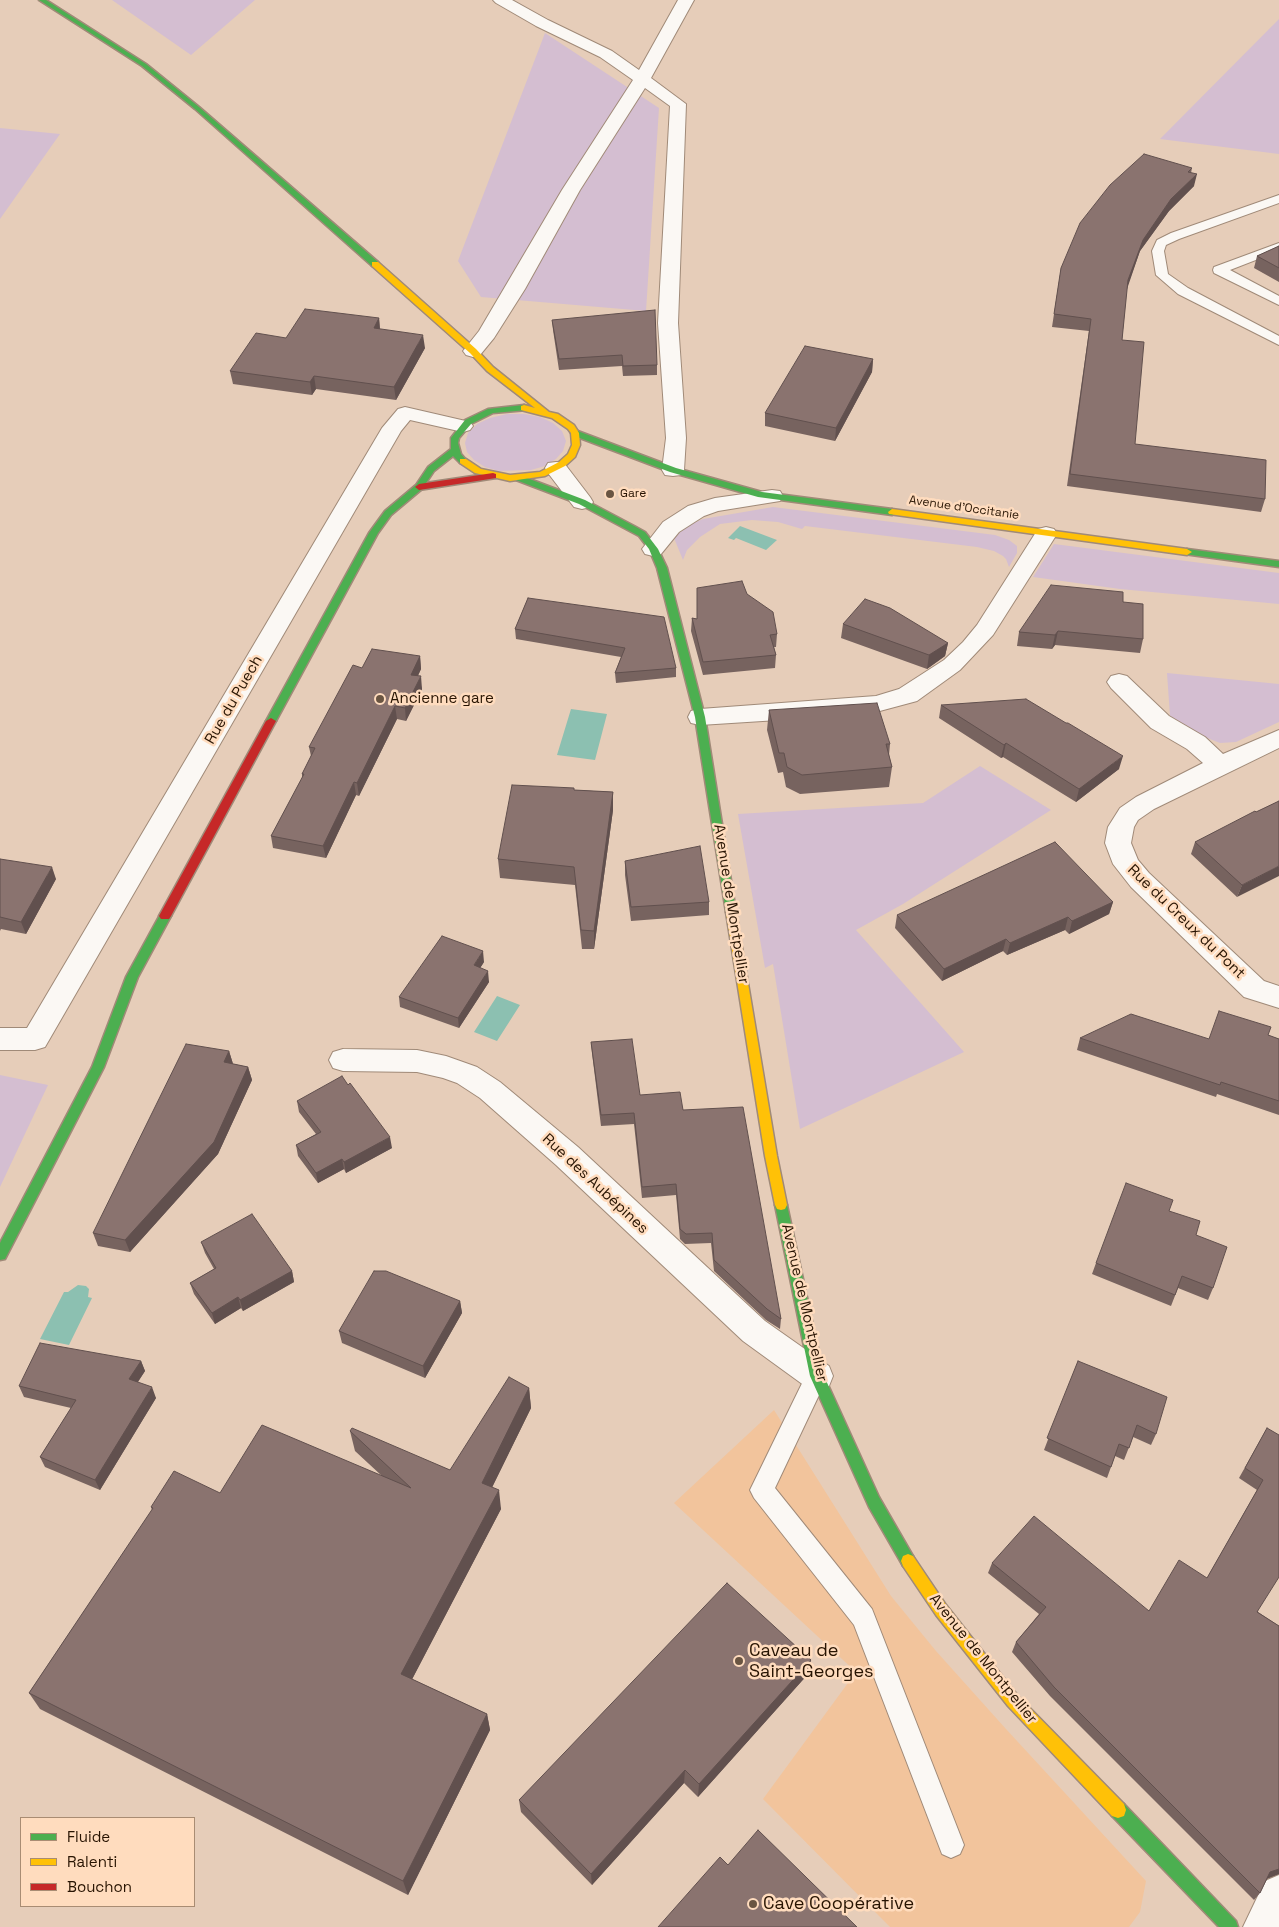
<!DOCTYPE html>
<html>
<head>
<meta charset="utf-8">
<style>
  body { margin:0 }
  #map { position:relative; width:1279px; height:1927px; overflow:hidden; background:#e6cdb9; font-family:"Space Grotesk",sans-serif }
  canvas { display:block }
  .legend { position:absolute; left:20px; top:1817px; width:175px; height:90px; box-sizing:border-box; background:#ffdcbe; border:1px solid #a98c73; margin:0; padding:6px 9px; list-style:none; font-size:15px; color:#281402 }
  .legend li { display:flex; align-items:center; gap:10px; height:25px }
  .legend b { width:25px; border:1px solid #a98c73 }
</style>
</head>
<body>
<div id="map">
<canvas width="1279" height="1927"></canvas>
<ul class="legend">
<li><b style="height:6px;background:#4caf50"></b>Fluide</li>
<li><b style="height:6px;background:#ffc107"></b>Ralenti</li>
<li><b style="height:6px;background:#c62828"></b>Bouchon</li>
</ul>
</div>
<script>
const ctx = document.querySelector('canvas').getContext('2d');
ctx.lineJoin = 'round';
function fill(path, color) {
  ctx.fillStyle = color;
  ctx.fill(path, 'evenodd');
}
function shape(rows) {
  const path = new Path2D();
  for (const r of rows) {
    path.moveTo(r[0], r[1]);
    for (let i = 2; i < r.length; i += 2) path.lineTo(r[i], r[i + 1]);
  }
  return path;
}
function strokePath(path, color, width, dash) {
  ctx.strokeStyle = color;
  ctx.lineWidth = width;
  ctx.lineCap = dash ? 'butt' : 'round';
  ctx.setLineDash(dash || []);
  ctx.stroke(path);
}
function write(font, color, halo, rows, align = 'center') {
  ctx.font = font + ' "Space Grotesk",sans-serif';
  ctx.lineWidth = 5;
  ctx.setLineDash([]);
  ctx.textBaseline = 'middle';
  ctx.strokeStyle = halo;
  ctx.fillStyle = color;
  for (const [text, x, y, turn = 0] of rows) {
    ctx.save();
    ctx.translate(x, y);
    ctx.rotate((+turn || 0) * Math.PI / 180);
    ctx.textAlign = isNaN(turn) ? turn : align;
    if (halo) ctx.strokeText(text, 0, 0);
    ctx.fillText(text, 0, 0);
    ctx.restore();
  }
}
fill(shape([
  [774,1410,891,1596,936,1651,1006,1729,1146,1881,1140,1912,1129,1927,890,1927,763,1799,856,1672,674,1503]
]), '#f2c49c');
fill(shape([
  [112,0,255,0,191,55],
  [1279,19,1279,154,1160,139],
  [545,33,659,108,646,311,481,297,458,261],
  [0,128,60,134,0,219],
  [507,414,524,414,540,417,553,423,562,431,566,441,563,451,556,459,545,466,531,470,499,471,485,467,474,460,467,452,465,443,468,433,477,424,490,418],
  [773,507,995,535,1009,540,1017,546,1017,553,1009,567,1006,559,1003,556,994,551,977,547,805,526,802,529,778,522,752,520,720,524,700,537,687,550,683,560,674,538,687,526,703,519],
  [1054,544,1279,573,1279,604,1120,589,1033,577],
  [1167,673,1279,684,1279,722,1236,742,1220,743,1202,736,1170,716],
  [980,766,1051,810,903,904,856,930,964,1052,800,1129,773,964,765,968,738,814,923,803],
  [0,1075,48,1085,0,1187]
]), '#d4bed1');
fill(shape([
  [740,526,777,540,766,550,736,538,734,540,728,538],
  [571,709,607,714,595,760,557,755],
  [497,996,520,1005,497,1041,474,1032],
  [78,1285,86,1286,89,1289,88,1297,92,1298,69,1345,40,1339,64,1292,68,1292]
]), '#8cc0b1');
const lane = shape([
  [1279,195,1279,203,1179,239,1166,245,1164,251,1168,274,1188,288,1279,336,1279,345,1178,294,1156,275,1152,251,1157,240,1171,233,1279,195],
  [1279,243,1279,251,1230,270,1279,296,1279,305,1214,273,1213,270,1214,267,1279,243],
  [817,1366,825,1369,828,1376,775,1488,872,1609,964,1845,960,1854,951,1858,942,1854,854,1625,754,1498,750,1490,809,1369,817,1366]
]);
const street = shape([
  [493,0,512,0,548,20,612,51,639,70,678,0,694,0,651,78,686,104,678,323,686,438,684,470,681,475,673,476,665,475,662,470,666,438,658,323,670,106,645,88,580,190,525,289,494,338,480,355,473,357,466,355,463,351,479,331,562,190,633,80,600,57,536,26,496,3,493,0],
  [405,407,470,422,473,426,470,430,463,432,410,420,401,431,45,1047,35,1050,0,1050,0,1028,27,1028,382,428,398,409,405,407],
  [556,462,564,463,590,497,593,502,590,507,582,509,574,507,548,473,545,468,548,463,556,462],
  [772,490,780,491,783,496,780,501,718,511,704,516,679,532,661,554,653,556,645,554,642,549,663,522,688,506,715,498,772,490],
  [1046,527,1054,529,1057,534,993,635,960,670,917,701,876,712,794,719,700,725,691,723,688,717,691,711,700,709,876,696,899,689,944,660,963,642,977,625,1038,529,1046,527],
  [1119,674,1127,676,1169,716,1205,737,1223,754,1279,730,1279,748,1154,809,1138,820,1134,827,1131,843,1138,860,1149,873,1264,981,1279,986,1279,1008,1244,997,1131,887,1113,864,1105,843,1108,827,1120,808,1136,797,1203,763,1187,749,1151,728,1111,688,1107,682,1111,676,1119,674],
  [343,1049,417,1050,446,1056,477,1067,500,1082,578,1147,765,1321,829,1366,833,1376,829,1386,817,1391,805,1386,743,1341,556,1165,480,1098,457,1083,443,1078,417,1072,343,1071,333,1068,329,1060,333,1052,343,1049],
  [1279,1875,1279,1927,1243,1927,1265,1881,1279,1875]
]);
const fast = shape([
  [39,0,46,0,146,64,199,107,378,262,378,266,372,266,195,109,142,66,39,0],
  [524,405,527,406,527,410,493,413,471,424,459,438,458,443,461,454,467,461,466,463,460,463,453,456,434,471,422,489,391,515,378,533,276,721,271,724,267,723,266,721,369,533,385,511,416,485,428,467,451,449,451,438,465,420,488,409,524,405],
  [575,430,676,468,762,492,892,509,896,512,892,515,758,497,670,472,572,435,571,433,575,430],
  [519,475,585,500,636,527,645,532,658,549,667,568,705,717,736,912,735,915,727,915,726,912,695,717,657,568,649,549,639,536,579,504,516,480,516,476,519,475],
  [1187,549,1279,561,1279,567,1184,554,1182,552,1187,549],
  [165,912,171,916,138,977,104,1067,5,1259,0,1260,0,1243,92,1067,126,977,161,913,165,912],
  [781,1200,785,1201,787,1205,824,1376,879,1497,913,1556,915,1561,913,1566,908,1568,903,1566,869,1507,810,1376,775,1205,777,1201,781,1200],
  [1118,1802,1124,1804,1236,1921,1238,1927,1219,1927,1112,1816,1110,1810,1112,1804,1118,1802]
]);
const slow = shape([
  [372,262,378,262,476,349,493,367,549,412,558,414,574,425,579,433,580,445,575,457,565,466,545,476,510,481,475,473,460,463,460,459,466,459,481,469,510,475,540,472,559,462,568,454,572,445,571,433,568,429,552,418,521,410,521,406,524,405,535,408,487,371,470,353,372,266,372,262],
  [892,509,1187,549,1192,552,1187,555,889,514,888,512,892,509],
  [731,908,736,912,777,1156,787,1205,785,1209,781,1210,777,1209,775,1205,765,1156,726,912,731,908],
  [908,1554,913,1556,946,1605,1018,1696,1124,1804,1126,1810,1124,1816,1118,1818,1112,1816,1008,1706,936,1615,903,1566,901,1561,903,1556,908,1554]
]);
const jam = shape([
  [493,473,496,474,496,478,419,490,415,487,419,484,493,473],
  [271,718,276,721,171,916,169,919,161,919,159,916,266,721,271,718]
]);
strokePath(lane, '#a08a78', 2);
strokePath(street, '#a08a78', 2);
strokePath(fast, '#a08a78', 3);
strokePath(slow, '#a08a78', 3);
strokePath(jam, '#a08a78', 3);
fill(lane, '#fbf8f4');
fill(street, '#fbf8f4');
fill(fast, '#4caf50');
fill(slow, '#ffc107');
fill(jam, '#c62828');
fill(shape([
  [1192,168,1191,173,1194,186,1169,211,1140,251,1127,287,1122,340,1135,444,1265,499,1261,512,1067,486,1089,331,1052,327,1061,268],
  [1279,246,1279,282,1254,268,1257,256],
  [379,318,380,329,425,348,396,400,316,389,312,395,233,384,230,371,286,338],
  [552,320,657,365,657,375,623,376,622,366,559,370,553,330],
  [873,359,872,372,835,441,765,426,765,413],
  [747,594,777,634,776,647,774,647,776,655,775,668,703,675,691,631,692,618,697,619],
  [528,598,676,668,676,677,616,683,615,673,621,657,516,639,515,629],
  [1123,602,1143,639,1140,653,1055,645,1052,649,1017,646,1019,632],
  [843,624,948,643,945,656,927,669,841,638],
  [420,656,421,669,418,676,422,689,406,721,397,719,359,796,356,795,326,858,273,848,271,836,302,778,302,774,311,756,309,747,362,668],
  [941,705,1066,723,1119,769,1076,802,1003,757,1001,758,939,718],
  [769,710,890,744,889,755,892,767,889,787,800,794,786,787,783,772,778,773,767,730],
  [574,790,613,792,613,810,594,949,582,949,575,885,500,878,498,859],
  [1279,801,1237,897,1191,854,1195,842],
  [0,859,56,879,26,934,1,929,0,931],
  [625,861,709,902,709,915,631,921,625,875],
  [1113,902,1109,914,1069,934,1065,930,1007,955,1003,951,942,981,895,928,897,915],
  [484,962,480,968,489,982,459,1028,400,1007,399,997],
  [1268,1035,1279,1039,1279,1115,1217,1094,1216,1097,1077,1050,1080,1038,1209,1039],
  [591,1042,640,1095,683,1110,781,1319,780,1329,766,1320,714,1271,711,1243,685,1244,680,1239,676,1195,642,1198,634,1124,601,1126,592,1053],
  [229,1051,233,1064,248,1067,252,1080,218,1154,130,1252,98,1246,93,1233],
  [297,1101,392,1148,346,1173,344,1169,318,1183,298,1156,296,1145,316,1134,299,1112],
  [1169,1211,1196,1235,1213,1288,1208,1300,1178,1288,1171,1306,1092,1274,1096,1263],
  [201,1242,292,1271,294,1282,243,1311,241,1308,215,1324,194,1294,190,1283,214,1269,205,1253],
  [460,1301,462,1313,425,1378,342,1343,339,1331],
  [141,1361,145,1371,138,1382,156,1398,100,1490,45,1467,40,1457,71,1408,24,1397,19,1386],
  [1078,1361,1156,1434,1151,1445,1133,1437,1124,1460,1115,1456,1107,1478,1044,1450],
  [529,1388,531,1408,492,1487,501,1509,412,1679,487,1714,490,1730,408,1895,40,1709,29,1693,152,1510,151,1507,220,1493,382,1476,355,1451,350,1431,450,1470],
  [1267,1428,1258,1612,1279,1626,1279,1874,1267,1879,1260,1893,1254,1900,1050,1696,1012,1652,1016,1642,1039,1614,988,1573,992,1563,1149,1611,1207,1578,1257,1490,1239,1478],
  [809,1673,698,1797,684,1783,592,1885,521,1812,519,1800]
]), '#77635f');
fill(shape([
  [1197,174,1194,186,1169,211,1140,251,1126,292,1128,280,1143,240,1171,199],
  [379,318,380,331,374,328],
  [423,335,425,348,396,400,394,387],
  [873,359,872,372,835,441,836,428],
  [314,376,316,389,312,395,310,382],
  [1058,631,1055,645,1052,649,1055,635],
  [948,643,945,656,927,669,929,655],
  [420,656,421,669,412,687,411,675],
  [421,676,422,689,406,721,405,708],
  [395,706,397,719,359,796,357,783],
  [1006,743,1003,757,1001,758,1004,745],
  [1123,756,1119,769,1076,802,1079,789],
  [354,782,356,795,326,858,323,846],
  [613,792,613,810,594,949,594,931],
  [1279,866,1279,876,1237,897,1242,885],
  [52,867,56,879,26,934,21,922],
  [1113,902,1109,914,1069,934,1072,921],
  [1068,917,1065,930,1007,955,1010,943],
  [1006,939,1003,951,942,981,944,969],
  [483,951,484,962,475,976,474,965],
  [488,971,489,982,459,1028,458,1018],
  [229,1051,233,1064,224,1062],
  [248,1067,252,1080,218,1154,130,1252,125,1240],
  [390,1137,392,1148,346,1173,344,1162],
  [342,1159,344,1169,318,1183,316,1173],
  [292,1271,294,1282,243,1311,240,1300],
  [238,1297,241,1308,215,1324,212,1313],
  [460,1301,462,1313,425,1378,423,1366],
  [141,1361,145,1371,133,1389,129,1379],
  [152,1387,156,1398,100,1490,95,1480],
  [529,1388,531,1408,485,1502,482,1483],
  [499,1490,501,1509,406,1691,401,1674],
  [811,1660,809,1673,698,1797,699,1784],
  [487,1714,490,1730,408,1895,403,1881],
  [685,1770,684,1783,592,1885,591,1874],
  [1279,1869,1279,1874,1263,1880,1270,1872]
]), '#61504e');
const building = shape([
  [1144,154,1192,168,1188,172,1197,174,1171,199,1143,240,1128,280,1122,340,1144,342,1135,444,1266,460,1265,499,1070,474,1091,319,1054,314,1061,268,1080,223,1110,185,1144,154],
  [1279,246,1279,268,1257,256,1279,246],
  [305,309,379,318,374,328,423,335,394,387,314,376,310,382,230,371,256,333,286,338,305,309],
  [655,310,657,365,623,366,622,355,559,359,552,320,655,310],
  [805,346,873,359,836,428,765,413,805,346],
  [742,581,747,594,773,612,777,634,770,635,776,655,703,662,692,618,697,619,697,588,742,581],
  [1051,585,1123,592,1123,602,1143,604,1143,639,1058,631,1055,635,1019,632,1051,585],
  [528,598,664,617,676,668,615,673,625,648,515,629,528,598],
  [865,599,890,608,948,643,929,655,843,624,865,599],
  [372,649,420,656,411,675,421,676,405,708,395,706,357,783,354,782,323,846,271,836,304,774,302,774,315,748,309,747,353,665,362,668,372,649],
  [1026,699,1066,723,1068,723,1123,756,1079,789,1006,743,1004,745,941,705,1026,699],
  [877,703,890,744,886,744,892,767,802,775,787,767,784,753,779,753,769,710,877,703],
  [512,785,574,788,574,790,613,792,594,931,581,930,574,867,498,859,512,785],
  [1279,801,1279,866,1242,885,1195,842,1255,811,1256,812,1279,801],
  [1055,842,1113,902,1072,921,1068,917,1010,943,1006,939,944,969,897,915,1055,842],
  [700,846,709,902,631,907,625,861,700,846],
  [0,859,52,867,21,922,0,917,0,859],
  [442,936,483,951,474,965,488,971,458,1018,399,997,442,936],
  [1219,1011,1271,1027,1268,1035,1279,1039,1279,1101,1221,1082,1220,1085,1080,1038,1131,1014,1209,1039,1219,1011],
  [632,1039,640,1095,680,1092,683,1110,743,1107,781,1319,767,1309,714,1260,712,1233,686,1234,680,1229,676,1184,642,1187,634,1113,601,1115,591,1042,632,1039],
  [186,1044,229,1051,224,1062,248,1067,214,1142,125,1240,93,1233,186,1044],
  [342,1076,348,1085,350,1083,390,1137,344,1162,342,1159,316,1173,296,1145,321,1132,297,1101,342,1076],
  [1126,1183,1173,1200,1169,1211,1200,1221,1196,1235,1227,1247,1213,1288,1182,1276,1175,1295,1096,1263,1126,1183],
  [252,1214,292,1271,240,1300,238,1297,212,1313,190,1283,216,1268,201,1242,252,1214],
  [374,1271,386,1271,460,1301,423,1366,339,1331,374,1271],
  [40,1343,141,1361,129,1379,152,1387,95,1480,40,1457,76,1400,19,1386,40,1343],
  [1078,1361,1167,1397,1156,1434,1137,1425,1129,1448,1119,1444,1111,1467,1047,1438,1078,1361],
  [509,1377,529,1388,482,1483,499,1490,401,1674,487,1714,403,1881,29,1693,153,1508,151,1507,174,1471,220,1493,262,1425,411,1488,350,1431,352,1428,450,1470,509,1377],
  [1267,1428,1279,1435,1279,1577,1257,1612,1279,1626,1279,1869,1270,1872,1260,1893,1054,1687,1016,1642,1046,1607,992,1563,1034,1516,1149,1611,1179,1560,1207,1578,1263,1480,1245,1468,1267,1428],
  [727,1583,811,1660,699,1784,685,1770,591,1874,519,1800,727,1583],
  [758,1830,857,1927,658,1927,720,1857,728,1865,758,1830]
]);
fill(building, '#8a736f');
strokePath(building, '#61504e', 1);
for (const [x, y, r, color] of [
  [610,494,5,"#6a5542"],
  [380,699,5,"#6a5542"],
  [739,1661,5,"#6a5542"],
  [753,1904,5,"#6a5542"]
]) {
  const dot = new Path2D();
  dot.arc(x, y, r, 0, 2 * Math.PI);
  ctx.fillStyle = color;
  ctx.fill(dot);
  strokePath(dot, '#ffdcbe', 2);
}
write('12px', '#281402', '#ffdcbe', [
  ["Gare",620,494]
], 'left');
write('12px', '#281402', '#ffdcbe', [
  ["Avenue d'Occitanie",964,508,8]
]);
write('15px', '#281402', '#ffdcbe', [
  ["Ancienne gare",390,699]
], 'left');
write('15px', '#281402', '#ffdcbe', [
  ["Rue du Puech",234,700,-60],
  ["Avenue de Montpellier",731,904,81],
  ["Rue du Creux du Pont",1186,922,44],
  ["Rue des Aubépines",595,1184,43],
  ["Avenue de Montpellier",804,1303,77],
  ["Avenue de Montpellier",983,1659,51]
]);
write('18px', '#281402', '#ffdcbe', [
  ["Caveau de",749,1651],
  ["Saint-Georges",749,1672],
  ["Cave Coopérative",763,1904]
], 'left');
</script>
</body>
</html>
